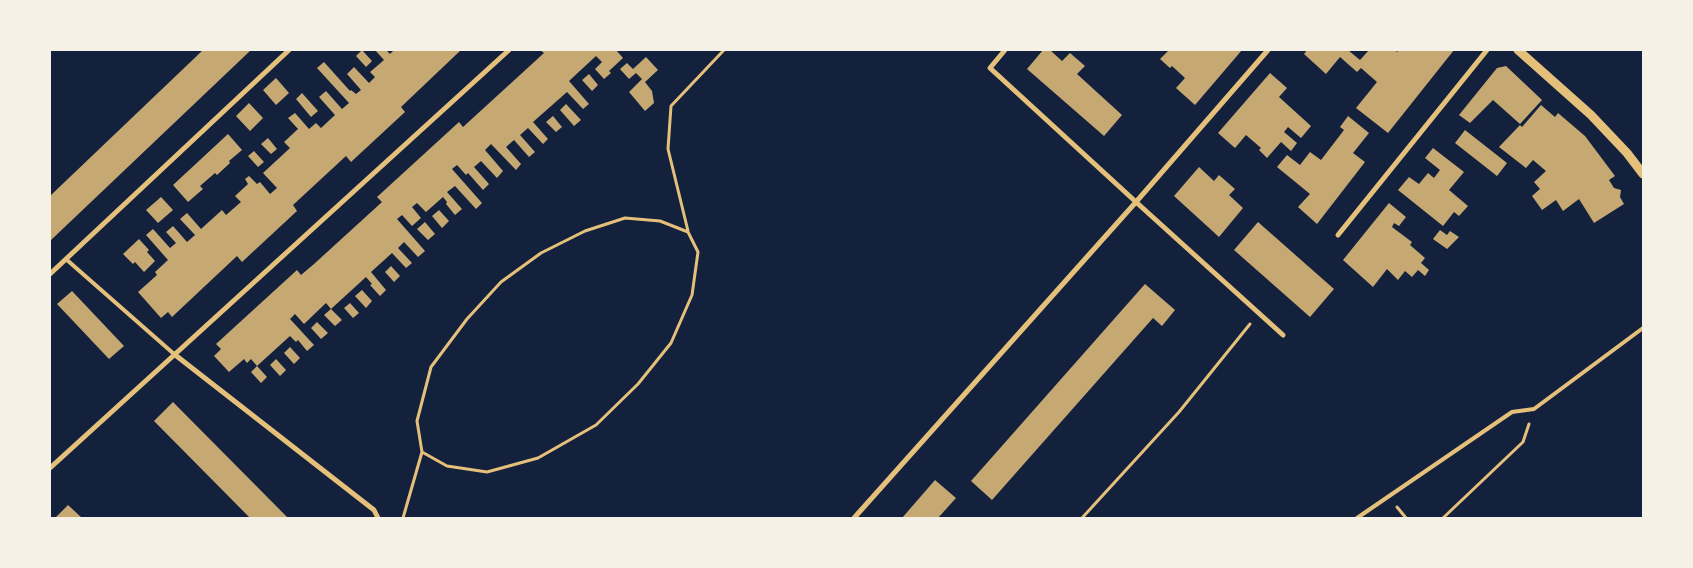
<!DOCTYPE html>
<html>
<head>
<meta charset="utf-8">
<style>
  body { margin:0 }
  #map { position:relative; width:1693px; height:568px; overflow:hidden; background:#14213d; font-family:"Fira Sans Condensed",sans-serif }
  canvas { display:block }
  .frame { position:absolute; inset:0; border:51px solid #f6f1e7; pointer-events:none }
</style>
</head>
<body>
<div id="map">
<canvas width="1693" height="568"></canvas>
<div class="frame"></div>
</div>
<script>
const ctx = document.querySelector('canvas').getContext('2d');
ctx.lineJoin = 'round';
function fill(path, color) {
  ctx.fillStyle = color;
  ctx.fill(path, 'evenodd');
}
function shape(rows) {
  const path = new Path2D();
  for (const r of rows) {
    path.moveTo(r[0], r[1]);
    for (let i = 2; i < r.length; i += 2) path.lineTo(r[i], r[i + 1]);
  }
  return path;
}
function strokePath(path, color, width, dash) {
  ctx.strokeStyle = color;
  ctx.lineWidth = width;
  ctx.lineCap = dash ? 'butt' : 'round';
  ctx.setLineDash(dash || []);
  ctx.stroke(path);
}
fill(shape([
  [203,50,251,50,50,241,50,196],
  [362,50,372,61,366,67,356,56],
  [375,50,386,50,390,54,394,50,461,50,401,107,405,112,351,162,346,156,293,205,297,211,242,262,237,256,172,317,168,312,161,318,138,292,157,275,155,272,168,260,146,235,153,229,170,248,176,243,166,232,173,226,187,242,195,235,180,219,187,213,201,229,222,210,226,215,241,202,235,196,248,184,245,179,249,176,257,184,260,182,270,194,277,188,263,173,290,148,284,142,298,129,288,118,295,113,309,129,316,123,321,128,335,115,319,97,326,91,342,109,349,103,317,68,324,62,350,91,351,90,356,94,361,90,347,74,354,67,369,83,375,77,370,72,384,60],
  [540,50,616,50,623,58,609,71,611,73,604,79,595,69,602,62,596,56,569,81,589,104,583,109,567,92,533,122,548,139,543,144,528,128,520,135,535,152,529,157,514,140,506,147,521,164,516,170,491,144,485,150,503,171,497,178,481,161,474,167,489,184,483,190,468,173,466,175,457,165,452,169,482,203,476,209,455,186,447,192,462,209,455,215,446,204,447,202,443,197,426,212,417,203,412,207,421,218,412,226,402,215,397,219,425,251,418,257,404,242,398,248,412,263,406,268,392,253,371,272,386,290,380,296,370,285,372,284,366,277,331,309,342,320,335,326,324,315,331,309,326,303,304,324,295,314,290,319,314,345,307,351,298,340,296,342,290,336,257,366,251,359,247,363,244,359,229,372,214,356,221,349,216,344,297,270,301,275,314,264,382,202,377,197,459,122,463,127,544,53],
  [1043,50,1050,50,1062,61,1070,53,1085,66,1077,74,1122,115,1104,136,1027,69],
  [1169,50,1242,50,1195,105,1176,88,1185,78,1172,66,1170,68,1160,59],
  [1307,50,1348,50,1360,60,1369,50,1395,50,1397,52,1399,50,1454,50,1388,133,1356,108,1377,82,1361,68,1357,72,1340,57,1326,74,1304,54],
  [646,57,658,70,645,82,652,91,654,103,645,111,629,92,642,79,636,73,629,79,620,69,627,63,633,69],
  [1506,66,1542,100,1520,124,1493,100,1470,123,1459,115,1497,68],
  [1270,73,1287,88,1279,97,1311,126,1301,138,1288,127,1284,132,1297,143,1291,151,1281,142,1267,158,1259,150,1261,148,1246,135,1235,148,1218,133],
  [589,74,598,85,592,91,582,80],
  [276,78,289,93,276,105,263,90],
  [302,93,318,111,311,117,296,99],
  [249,103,263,118,250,131,236,116],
  [566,104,581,120,574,126,560,110],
  [1541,105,1555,117,1558,113,1585,136,1615,176,1609,180,1614,188,1621,190,1620,197,1624,204,1594,223,1579,199,1563,211,1556,200,1542,210,1532,196,1540,189,1534,182,1546,171,1533,160,1526,168,1499,147,1520,125,1522,127],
  [553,116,562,127,556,132,546,122],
  [1348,116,1369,133,1353,153,1365,162,1317,224,1298,207,1310,194,1277,167,1287,155,1300,165,1310,152,1321,160,1344,130,1340,127],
  [1465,130,1507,163,1497,176,1455,143],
  [228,134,242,150,229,161,230,163,217,175,215,173,200,186,203,189,188,202,173,185],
  [268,138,277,149,271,154,261,144],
  [1433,148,1464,172,1449,190,1468,206,1459,216,1454,212,1443,226,1398,190,1409,177,1419,184,1428,173,1434,178,1440,170,1425,158],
  [254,151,264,162,258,167,248,156],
  [1199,167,1214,181,1219,175,1235,189,1229,195,1243,208,1219,237,1174,196],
  [161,197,173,210,158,223,146,210],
  [1389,203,1406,217,1399,226,1394,223,1392,227,1412,242,1410,245,1425,258,1421,263,1429,270,1425,276,1418,270,1412,277,1405,271,1398,280,1387,269,1373,287,1343,260],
  [439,210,449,221,442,228,432,216],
  [425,222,435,234,428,240,417,229],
  [1258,222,1334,289,1310,317,1234,250],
  [1440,230,1447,235,1450,231,1459,237,1447,249,1433,239],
  [139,239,149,250,147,252,155,261,144,272,135,262,133,264,123,254],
  [391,266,400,276,394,282,385,272],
  [1145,284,1175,310,1162,326,1153,318,992,500,971,481],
  [362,290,372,301,366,308,355,296],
  [72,291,124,346,109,359,57,304],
  [350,303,359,313,353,318,344,308],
  [317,322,328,333,321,339,311,328],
  [290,347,300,358,294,364,284,353],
  [276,359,286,370,280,376,270,365],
  [257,366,267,377,261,383,251,372],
  [173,402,288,518,250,518,154,421],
  [935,480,956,498,938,518,902,518],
  [68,505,82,518,55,518]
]), '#c6a872');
strokePath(shape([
  [688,231,668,149,671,106,724,50],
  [1397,507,1406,518],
  [403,518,422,452,417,421,431,367,467,319,501,282,541,253,585,231,625,218,660,221,688,232,698,252,692,295,671,343,638,384,596,425,538,458,487,472,447,466,422,452],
  [1082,518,1179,412,1250,324],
  [1443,518,1523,442,1529,424]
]), '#e5c07b', 3);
strokePath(shape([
  [67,260,174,354],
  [1357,518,1512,412,1534,409,1643,328]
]), '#e5c07b', 4);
strokePath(shape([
  [1005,50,990,68,1136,202,1283,335],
  [1338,235,1487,50],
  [50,274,289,50],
  [174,354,374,510,378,518],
  [50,468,509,50],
  [854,518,1136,202,1268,50]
]), '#e5c07b', 5);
strokePath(shape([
  [1518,50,1591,115,1627,153,1643,174]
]), '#e5c07b', 9);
</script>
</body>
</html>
